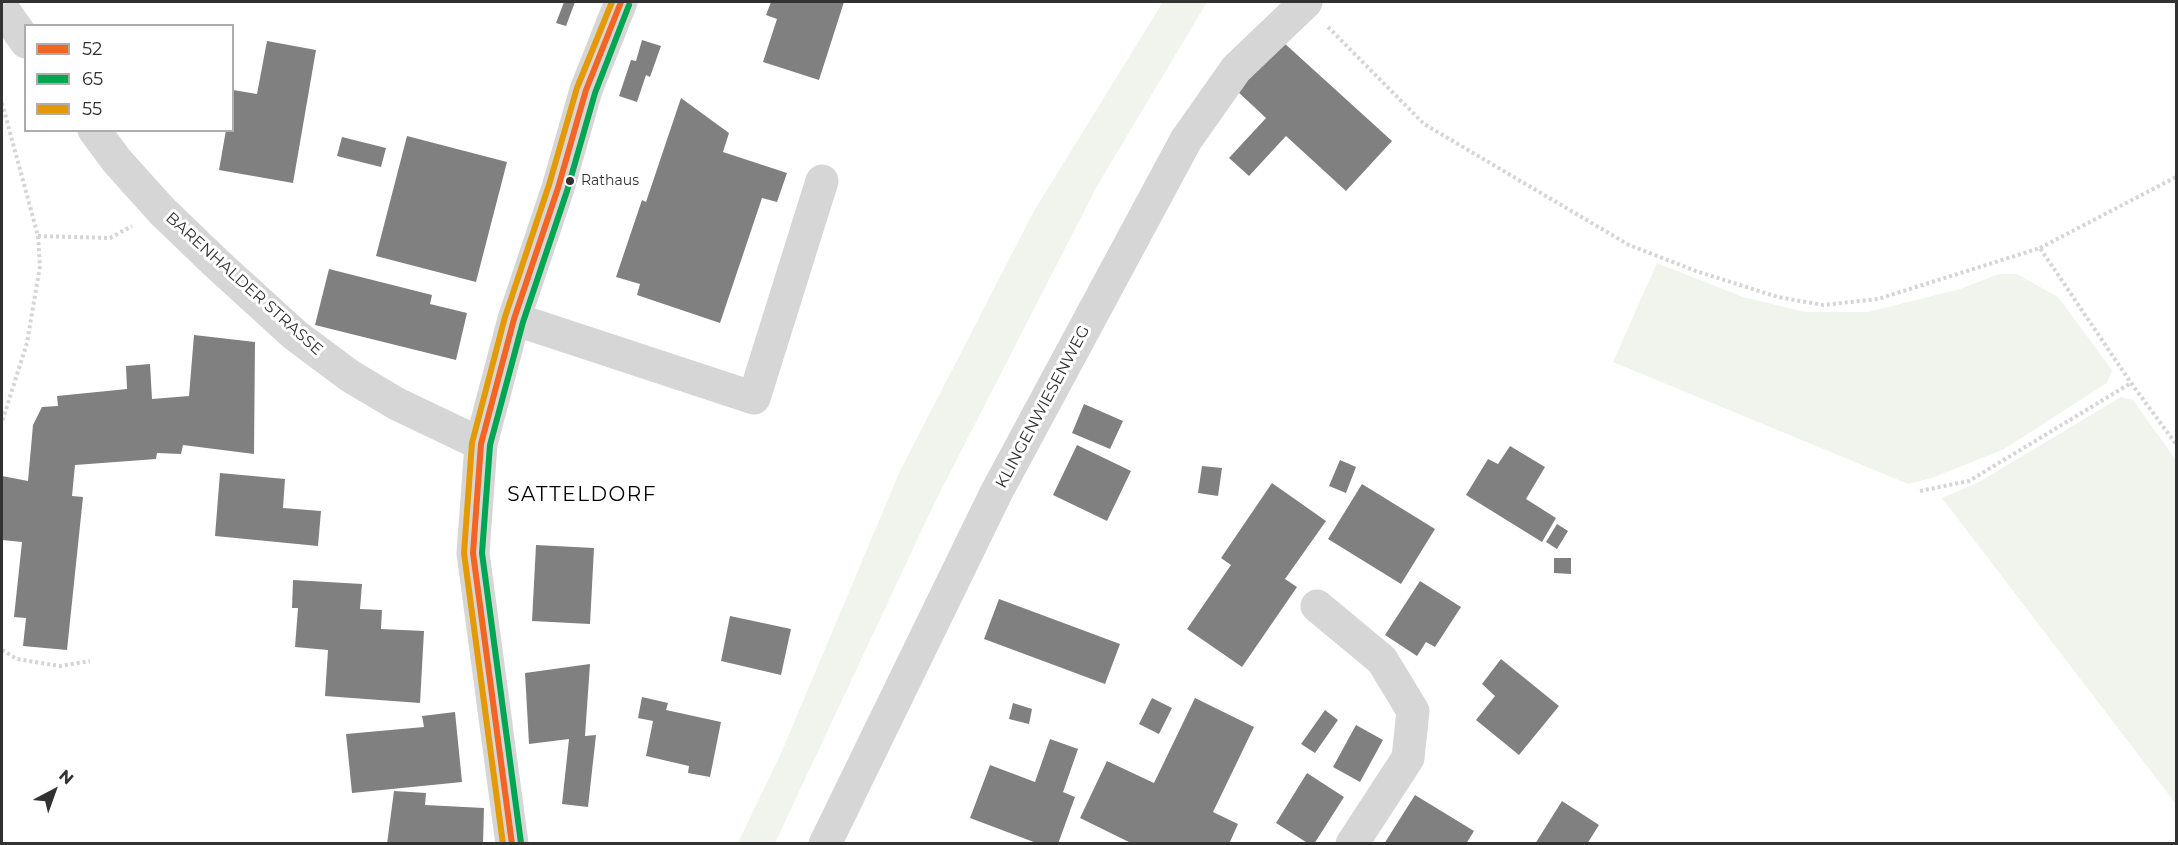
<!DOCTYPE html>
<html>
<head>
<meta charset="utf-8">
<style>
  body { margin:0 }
  #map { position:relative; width:2178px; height:845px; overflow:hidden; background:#fff; font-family:Montserrat,sans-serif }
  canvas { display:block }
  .frame { position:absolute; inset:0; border:3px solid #323232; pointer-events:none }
  .legend { position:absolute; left:24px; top:24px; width:210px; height:108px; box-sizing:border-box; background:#fff; border:2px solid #adadad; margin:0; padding:8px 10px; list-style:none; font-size:18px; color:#323232 }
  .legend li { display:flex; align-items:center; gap:12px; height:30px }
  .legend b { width:30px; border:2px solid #adadad }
  .north { position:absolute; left:24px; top:761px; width:60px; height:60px; -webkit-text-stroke:4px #fff; paint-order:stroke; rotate:41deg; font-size:16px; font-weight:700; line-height:24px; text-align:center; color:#323232 }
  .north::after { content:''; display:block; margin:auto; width:21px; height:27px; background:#323232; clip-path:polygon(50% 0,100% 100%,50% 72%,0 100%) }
</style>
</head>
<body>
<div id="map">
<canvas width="2178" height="845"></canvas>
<div class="frame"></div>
<ul class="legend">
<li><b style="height:8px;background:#f26522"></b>52</li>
<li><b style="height:8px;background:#00a651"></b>65</li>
<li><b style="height:8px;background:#e39a05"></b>55</li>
</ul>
<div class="north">N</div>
</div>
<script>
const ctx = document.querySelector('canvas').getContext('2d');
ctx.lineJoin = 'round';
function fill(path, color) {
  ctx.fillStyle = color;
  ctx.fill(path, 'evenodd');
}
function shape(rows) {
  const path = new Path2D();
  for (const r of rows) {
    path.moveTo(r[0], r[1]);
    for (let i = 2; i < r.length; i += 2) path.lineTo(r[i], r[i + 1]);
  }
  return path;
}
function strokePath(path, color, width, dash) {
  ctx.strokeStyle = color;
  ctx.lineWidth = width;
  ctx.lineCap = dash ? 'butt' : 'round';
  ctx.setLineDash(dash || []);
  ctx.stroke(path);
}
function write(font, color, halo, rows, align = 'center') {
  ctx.font = font + ' Montserrat,sans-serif';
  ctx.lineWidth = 6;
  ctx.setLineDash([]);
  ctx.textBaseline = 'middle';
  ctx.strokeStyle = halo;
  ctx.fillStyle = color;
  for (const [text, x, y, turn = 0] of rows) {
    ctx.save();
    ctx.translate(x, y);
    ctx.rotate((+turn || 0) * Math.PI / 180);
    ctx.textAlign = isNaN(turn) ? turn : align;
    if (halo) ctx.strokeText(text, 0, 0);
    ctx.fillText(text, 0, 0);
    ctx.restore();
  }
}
fill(shape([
  [1163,2,1207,2,1097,186,934,504,775,843,738,843,782,751,900,471,1034,211],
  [1657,263,1743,297,1805,312,1868,312,1960,289,1999,274,2017,274,2058,297,2112,370,2107,383,2004,449,1932,478,1908,484,1613,362],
  [2121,397,2133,400,2176,460,2176,804,1942,498,1979,482]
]), '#f0f4ed');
fill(shape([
  [564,2,575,2,566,26,556,23],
  [771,2,844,2,819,80,763,62,777,19,766,15],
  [642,40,661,46,650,77,646,75,637,102,619,96,631,60,636,61],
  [267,41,316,50,293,183,219,170,226,130,232,130,233,90,257,94],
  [1283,42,1392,141,1346,191,1286,136,1249,176,1229,158,1266,118,1237,91],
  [681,98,729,133,723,152,787,173,777,202,762,198,720,323,637,295,640,284,616,277,642,200,646,202],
  [407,136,507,162,476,282,376,256],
  [342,137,386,148,381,167,337,156],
  [329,269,432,295,430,304,467,313,456,360,315,325],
  [194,335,255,342,254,454,183,445,181,454,157,453,156,459,75,465,72,496,83,497,67,650,23,646,26,618,14,617,22,542,2,540,2,476,28,481,33,425,42,407,58,406,57,396,127,389,126,366,150,364,152,399,189,396],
  [1084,404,1123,421,1110,449,1072,433],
  [1077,445,1131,471,1107,521,1053,495],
  [1510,446,1545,467,1526,499,1556,518,1542,542,1466,495,1488,459,1498,464],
  [1340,460,1356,467,1346,493,1329,486],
  [1202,466,1222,468,1218,496,1198,493],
  [220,473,285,479,283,508,321,511,318,546,215,536],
  [1272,483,1326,521,1285,579,1297,587,1242,667,1187,629,1231,565,1221,558],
  [1362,484,1435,529,1401,584,1328,539],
  [1557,524,1568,531,1557,549,1546,542],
  [536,545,594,548,590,624,532,621],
  [1554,558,1571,558,1571,574,1554,573],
  [293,580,362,584,360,609,382,610,381,629,424,631,420,703,325,696,328,650,295,647,298,608,292,608],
  [1420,581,1461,607,1435,647,1426,642,1417,656,1385,635],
  [999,599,1120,644,1105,684,984,639],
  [730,616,791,629,781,675,721,661],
  [1501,659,1559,706,1519,755,1476,720,1495,696,1482,684],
  [590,664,585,736,596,735,588,807,562,804,569,739,529,744,525,673],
  [642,697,668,703,666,710,721,722,710,777,688,773,689,766,646,756,653,721,638,718],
  [1152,698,1172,708,1159,734,1139,724],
  [1195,698,1254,727,1213,812,1238,824,1229,844,1133,844,1080,818,1107,761,1154,783],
  [1013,703,1032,709,1029,724,1009,719],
  [1325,710,1338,720,1315,753,1301,744],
  [455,712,462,782,352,793,346,734,424,727,422,716],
  [1356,725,1383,740,1360,782,1333,767],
  [1050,739,1078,749,1063,792,1075,797,1058,844,1039,844,970,818,990,765,1035,782],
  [1307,773,1344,797,1314,844,1309,844,1276,823],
  [394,791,426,793,425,805,484,808,483,844,387,844],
  [1415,795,1474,831,1466,844,1384,844],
  [1562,801,1599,825,1587,844,1535,844]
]), '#808080');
strokePath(shape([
  [1328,27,1424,124,1629,245,1696,271,1778,297,1823,305,1878,299,2040,248,2131,383,2176,444],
  [2,103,38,236,40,266,27,343,2,422],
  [38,236,110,238,132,226],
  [2040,248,2176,177],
  [1920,491,1969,481,2131,383],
  [2,650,17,659,60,666,90,661]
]), '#d5d5d5', 4, [3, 3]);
strokePath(shape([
  [2,8,26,42],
  [94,130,117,161,162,211,215,262,295,335,350,376,397,404,481,444],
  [514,319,754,398,822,181],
  [1317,606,1382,660,1413,711,1408,758,1352,844],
  [512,844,473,553,481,444,514,319,558,188,586,90,621,2],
  [825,844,996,493,1186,140,1236,69,1306,2]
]), '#d6d6d6', 33);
strokePath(shape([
  [512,844,473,553,481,444,514,319,558,188,586,90,621,2]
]), '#f26522', 6);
strokePath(shape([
  [521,843,482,553,490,445,523,322,567,191,595,93,629,5]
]), '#00a651', 6);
strokePath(shape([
  [503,844,464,553,472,443,505,317,549,185,577,88,612,2]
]), '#e39a05', 6);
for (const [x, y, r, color] of [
  [570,181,5,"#323232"]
]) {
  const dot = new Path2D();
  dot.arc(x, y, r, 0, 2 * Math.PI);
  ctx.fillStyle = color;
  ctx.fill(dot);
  strokePath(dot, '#fff', 2);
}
write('14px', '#323232', '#fff', [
  ["Rathaus",581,181]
], 'left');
write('16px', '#323232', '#fff', [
  ["BARENHALDER STRASSE",244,284,42],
  ["KLINGENWIESENWEG",1043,407,-62]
]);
ctx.letterSpacing = '1.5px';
write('20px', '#000', '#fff', [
  ["SATTELDORF",582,495]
]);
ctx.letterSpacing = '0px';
</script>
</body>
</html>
